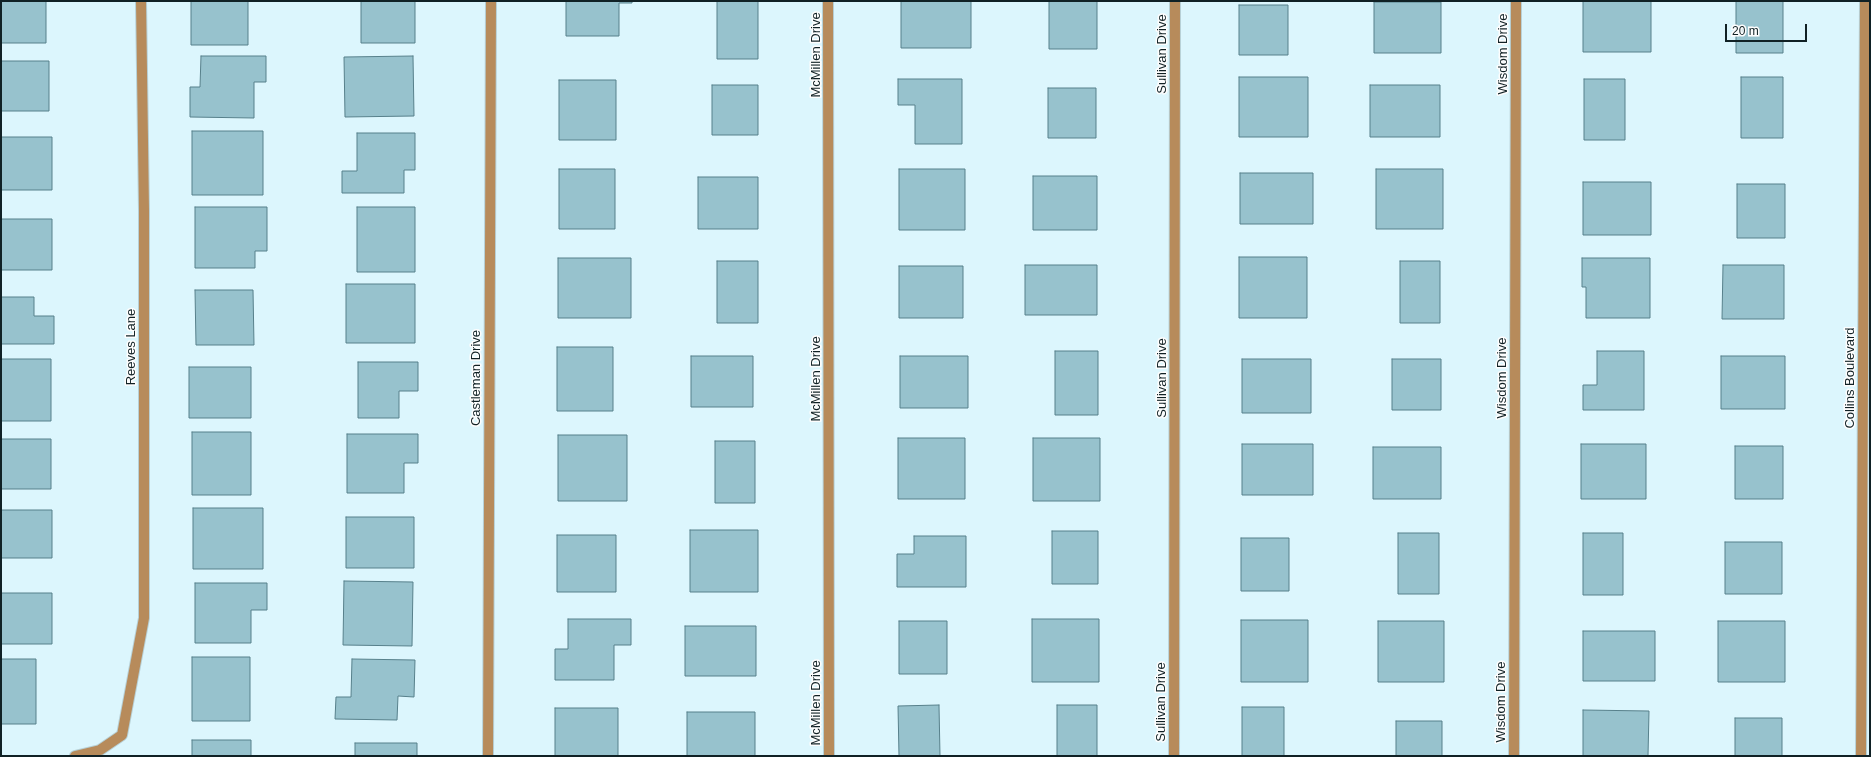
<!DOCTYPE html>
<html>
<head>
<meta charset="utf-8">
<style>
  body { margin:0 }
  #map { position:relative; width:1871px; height:757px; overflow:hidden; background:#dcf6fd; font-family:Helvetica,sans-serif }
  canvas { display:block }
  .frame { position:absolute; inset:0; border:2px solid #102125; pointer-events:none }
  .scale { position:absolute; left:1725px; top:24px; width:82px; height:18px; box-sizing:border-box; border:2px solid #102125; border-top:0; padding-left:5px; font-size:12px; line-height:14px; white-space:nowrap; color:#102125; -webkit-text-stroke:3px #fdfdfd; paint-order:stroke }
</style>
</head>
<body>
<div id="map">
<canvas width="1871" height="757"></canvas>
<div class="frame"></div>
<div class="scale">20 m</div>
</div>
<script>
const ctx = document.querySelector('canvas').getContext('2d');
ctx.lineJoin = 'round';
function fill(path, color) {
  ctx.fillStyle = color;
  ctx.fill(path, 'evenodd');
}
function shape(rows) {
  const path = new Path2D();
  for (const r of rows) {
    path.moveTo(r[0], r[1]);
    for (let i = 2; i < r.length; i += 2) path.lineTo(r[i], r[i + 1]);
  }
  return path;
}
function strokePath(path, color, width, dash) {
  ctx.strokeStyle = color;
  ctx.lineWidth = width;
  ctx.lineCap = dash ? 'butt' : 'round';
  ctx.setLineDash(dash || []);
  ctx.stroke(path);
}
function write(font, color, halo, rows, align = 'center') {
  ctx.font = font + ' Helvetica,sans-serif';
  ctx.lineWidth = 3;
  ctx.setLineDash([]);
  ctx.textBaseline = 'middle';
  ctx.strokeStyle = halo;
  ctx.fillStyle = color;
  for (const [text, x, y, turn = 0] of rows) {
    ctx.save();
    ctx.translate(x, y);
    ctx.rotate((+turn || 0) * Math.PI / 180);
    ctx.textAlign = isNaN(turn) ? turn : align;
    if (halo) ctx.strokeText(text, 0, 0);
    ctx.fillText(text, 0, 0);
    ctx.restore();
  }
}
const building = shape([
  [1,1,46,1,46,43,1,43,1,1],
  [191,1,248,1,248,45,191,45,191,1],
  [361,1,415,1,415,43,361,43,361,1],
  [566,1,632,1,632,3,619,3,619,36,566,36,566,1],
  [717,1,758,1,758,59,717,59,717,1],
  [901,1,971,1,971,48,901,48,901,1],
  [1049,1,1097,1,1097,49,1049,49,1049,1],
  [1583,1,1651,1,1651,52,1583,52,1583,1],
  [1736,1,1783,1,1783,53,1736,53,1736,1],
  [1374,2,1441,2,1441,53,1374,53,1374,2],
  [1239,5,1288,5,1288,55,1239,55,1239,5],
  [201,56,266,56,266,82,254,82,254,118,190,117,190,87,200,87,201,56],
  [413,56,414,116,345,117,344,57,413,56],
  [1,61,49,61,49,111,1,111,1,61],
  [1239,77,1308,77,1308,137,1239,137,1239,77],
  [1741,77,1783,77,1783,138,1741,138,1741,77],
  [898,79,962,79,962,144,915,144,915,105,898,105,898,79],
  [1584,79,1625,79,1625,140,1584,140,1584,79],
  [559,80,616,80,616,140,559,140,559,80],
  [712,85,758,85,758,135,712,135,712,85],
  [1370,85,1440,85,1440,137,1370,137,1370,85],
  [1048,88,1096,88,1096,138,1048,138,1048,88],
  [192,131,263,131,263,195,192,195,192,131],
  [357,133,415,133,415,170,404,170,404,193,342,193,342,171,357,171,357,133],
  [1,137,52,137,52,190,1,190,1,137],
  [559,169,615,169,615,229,559,229,559,169],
  [899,169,965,169,965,230,899,230,899,169],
  [1376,169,1443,169,1443,229,1376,229,1376,169],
  [1240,173,1313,173,1313,224,1240,224,1240,173],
  [1033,176,1097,176,1097,230,1033,230,1033,176],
  [698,177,758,177,758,229,698,229,698,177],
  [1583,182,1651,182,1651,235,1583,235,1583,182],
  [1737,184,1785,184,1785,238,1737,238,1737,184],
  [195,207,267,207,267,251,255,251,255,268,195,268,195,207],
  [357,207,415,207,415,272,357,272,357,207],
  [1,219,52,219,52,270,1,270,1,219],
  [1239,257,1307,257,1307,318,1239,318,1239,257],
  [558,258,631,258,631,318,558,318,558,258],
  [1582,258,1650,258,1650,318,1586,318,1586,287,1582,287,1582,258],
  [717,261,758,261,758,323,717,323,717,261],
  [1400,261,1440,261,1440,323,1400,323,1400,261],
  [1025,265,1097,265,1097,315,1025,315,1025,265],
  [1723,265,1784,265,1784,319,1722,319,1723,265],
  [899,266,963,266,963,318,899,318,899,266],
  [346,284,415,284,415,343,346,343,346,284],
  [195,290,253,290,254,345,196,345,195,290],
  [1,297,34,297,34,316,54,316,54,344,1,344,1,297],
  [557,347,613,347,613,411,557,411,557,347],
  [1055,351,1098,351,1098,415,1055,415,1055,351],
  [1597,351,1644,351,1644,410,1583,410,1583,385,1597,385,1597,351],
  [691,356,753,356,753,407,691,407,691,356],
  [900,356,968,356,968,408,900,408,900,356],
  [1721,356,1785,356,1785,409,1721,409,1721,356],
  [1,359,51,359,51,421,1,421,1,359],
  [1242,359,1311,359,1311,413,1242,413,1242,359],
  [1392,359,1441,359,1441,410,1392,410,1392,359],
  [358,362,418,362,418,391,399,391,399,418,358,418,358,362],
  [189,367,251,367,251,418,189,418,189,367],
  [192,432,251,432,251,495,192,495,192,432],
  [347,434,418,434,418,463,404,463,404,493,347,493,347,434],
  [558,435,627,435,627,501,558,501,558,435],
  [898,438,965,438,965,499,898,499,898,438],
  [1033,438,1100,438,1100,501,1033,501,1033,438],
  [1,439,51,439,51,489,1,489,1,439],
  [715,441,755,441,755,503,715,503,715,441],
  [1242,444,1313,444,1313,495,1242,495,1242,444],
  [1581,444,1646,444,1646,499,1581,499,1581,444],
  [1735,446,1783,446,1783,499,1735,499,1735,446],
  [1373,447,1441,447,1441,499,1373,499,1373,447],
  [193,508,263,508,263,569,193,569,193,508],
  [1,510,52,510,52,558,1,558,1,510],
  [346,517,414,517,414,568,346,568,346,517],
  [690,530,758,530,758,592,690,592,690,530],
  [1052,531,1098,531,1098,584,1052,584,1052,531],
  [1398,533,1439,533,1439,594,1398,594,1398,533],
  [1583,533,1623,533,1623,595,1583,595,1583,533],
  [557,535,616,535,616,592,557,592,557,535],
  [914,536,966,536,966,587,897,587,897,554,914,554,914,536],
  [1241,538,1289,538,1289,591,1241,591,1241,538],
  [1725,542,1782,542,1782,594,1725,594,1725,542],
  [344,581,413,582,412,646,343,645,344,581],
  [195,583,267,583,267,610,251,610,251,643,195,643,195,583],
  [1,593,52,593,52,644,1,644,1,593],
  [568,619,631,619,631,645,614,645,614,680,555,680,555,649,568,649,568,619],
  [1032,619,1099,619,1099,682,1032,682,1032,619],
  [1241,620,1308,620,1308,682,1241,682,1241,620],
  [899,621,947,621,947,674,899,674,899,621],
  [1378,621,1444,621,1444,682,1378,682,1378,621],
  [1718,621,1785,621,1785,682,1718,682,1718,621],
  [685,626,756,626,756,676,685,676,685,626],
  [1583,631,1655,631,1655,681,1583,681,1583,631],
  [192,657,250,657,250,721,192,721,192,657],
  [1,659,36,659,36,724,1,724,1,659],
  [352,659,415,660,414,697,398,696,397,720,335,719,336,697,351,697,352,659],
  [939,705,940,756,899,756,898,706,939,705],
  [1057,705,1097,705,1097,756,1057,756,1057,705],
  [1242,707,1284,707,1284,756,1242,756,1242,707],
  [555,708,618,708,618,756,555,756,555,708],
  [1583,710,1649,711,1648,756,1583,756,1583,710],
  [687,712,755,712,755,756,687,756,687,712],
  [1735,718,1782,718,1782,756,1735,756,1735,718],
  [1396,721,1442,721,1442,756,1396,756,1396,721],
  [192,740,251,740,251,756,192,756,192,740],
  [355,743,417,743,417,756,355,756,355,743]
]);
fill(building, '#97c2cd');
strokePath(building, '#57808b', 1);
const street = shape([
  [828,1,829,756],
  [75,756,100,750,122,735,144,618,144,211,141,1],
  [488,756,491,1],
  [1174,756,1175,1],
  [1514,756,1516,1],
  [1861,756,1865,1]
]);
strokePath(street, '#b7d0d6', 12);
strokePath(street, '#b78b5b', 10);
write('13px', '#102125', '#fdfdfd', [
  ["Sullivan Drive",1162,54,-90],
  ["Wisdom Drive",1503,54,-90],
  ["McMillen Drive",816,55,-90],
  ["Reeves Lane",131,347,-90],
  ["Castleman Drive",476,378,-90],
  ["Sullivan Drive",1162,378,-90],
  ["Wisdom Drive",1502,378,-90],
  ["Collins Boulevard",1850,378,-90],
  ["McMillen Drive",816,379,-90],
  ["Sullivan Drive",1161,702,-90],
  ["Wisdom Drive",1501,702,-90],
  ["McMillen Drive",816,703,-90]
]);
</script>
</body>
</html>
